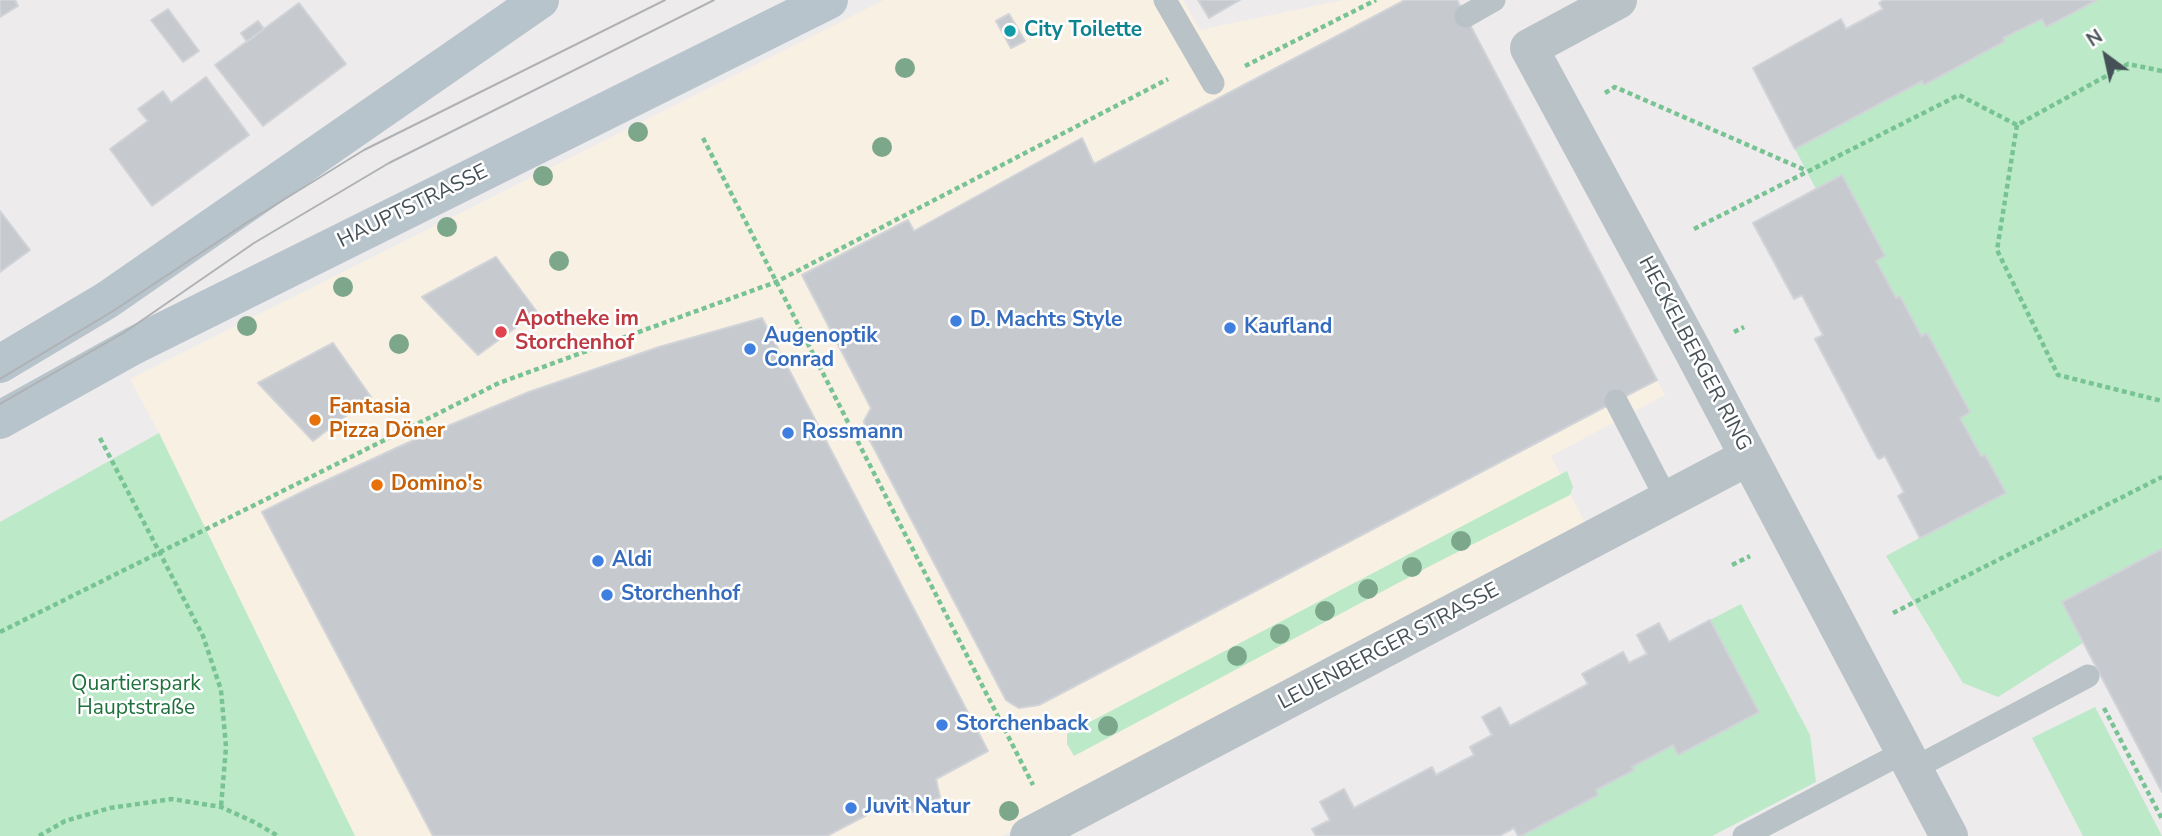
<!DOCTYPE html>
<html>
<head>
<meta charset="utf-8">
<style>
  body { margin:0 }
  #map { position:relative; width:2162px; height:836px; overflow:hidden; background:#eeebec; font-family:"Nunito Sans",sans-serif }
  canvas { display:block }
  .north { position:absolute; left:2071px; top:21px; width:70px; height:70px; -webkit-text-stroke:5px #fff; paint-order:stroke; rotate:327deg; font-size:19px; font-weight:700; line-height:28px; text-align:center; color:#465157 }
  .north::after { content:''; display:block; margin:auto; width:24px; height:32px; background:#465157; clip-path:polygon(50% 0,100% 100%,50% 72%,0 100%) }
</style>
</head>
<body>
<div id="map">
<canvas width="2162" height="836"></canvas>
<div class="north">N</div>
</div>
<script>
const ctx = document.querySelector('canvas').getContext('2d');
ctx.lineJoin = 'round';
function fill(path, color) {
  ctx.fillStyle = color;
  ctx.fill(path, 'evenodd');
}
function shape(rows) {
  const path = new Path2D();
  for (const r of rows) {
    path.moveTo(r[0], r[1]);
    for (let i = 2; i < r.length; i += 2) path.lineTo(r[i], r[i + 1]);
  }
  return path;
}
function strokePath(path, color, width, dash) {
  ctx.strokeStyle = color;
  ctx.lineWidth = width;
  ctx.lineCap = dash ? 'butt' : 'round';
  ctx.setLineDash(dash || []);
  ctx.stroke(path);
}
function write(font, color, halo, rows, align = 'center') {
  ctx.font = font + ' "Nunito Sans",sans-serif';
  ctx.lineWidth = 5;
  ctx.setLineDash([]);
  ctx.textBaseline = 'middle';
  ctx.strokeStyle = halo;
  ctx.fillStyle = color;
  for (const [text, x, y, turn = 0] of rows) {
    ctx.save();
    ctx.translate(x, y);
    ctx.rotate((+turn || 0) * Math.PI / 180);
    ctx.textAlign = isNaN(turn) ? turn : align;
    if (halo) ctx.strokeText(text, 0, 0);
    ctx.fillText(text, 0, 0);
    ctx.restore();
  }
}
fill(shape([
  [884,0,1183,0,1200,30,1343,0,1457,0,1665,395,1551,456,1588,529,1002,836,355,836,159,433,130,379]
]), '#f9f0e4');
fill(shape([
  [2097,0,2162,0,2162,549,2062,602,2083,643,1998,697,1963,683,1886,556,2005,492,1985,455,1981,456,1960,418,1969,412,1928,334,1921,336,1900,297,1896,298,1876,261,1885,256,1842,175,1816,189,1795,149,1922,81,1925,85,2005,41,2003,38,2042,19,2046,27],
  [159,433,355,836,0,836,0,522],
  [1567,471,1573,487,1570,495,1430,566,1074,756,1067,744,1067,734],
  [1741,604,1810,735,1816,782,1712,836,1521,836,1598,795,1596,790,1634,770,1632,767,1673,745,1678,754,1759,712,1710,620],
  [2095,707,2162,836,2083,836,2032,738]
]), '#bce9c8');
const building = shape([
  [0,0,15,0,18,6,0,17,0,0],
  [1198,0,1240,0,1209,18,1198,0],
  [1405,0,1457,0,1657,380,1616,401,1039,705,1019,708,1012,704,1006,700,866,433,864,421,871,408,802,275,908,220,914,231,1082,138,1094,164,1405,0],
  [1884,0,2097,0,2046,27,2042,19,2003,38,2005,41,1924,85,1922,81,1795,149,1753,68,1841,19,1846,29,1883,9,1879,3,1884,0],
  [299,3,346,64,263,126,215,65,299,3],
  [168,9,199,51,183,62,151,20,168,9],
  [1009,14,1025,41,1011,48,996,21,1009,14],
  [258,21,264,29,247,42,241,33,258,21],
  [206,77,249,135,152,206,110,149,148,121,138,109,163,91,171,103,206,77],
  [1842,175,1885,256,1876,261,1896,298,1900,296,1921,336,1927,333,1970,412,1960,418,1981,456,1985,455,2006,493,1920,538,1898,496,1904,492,1885,456,1879,459,1877,457,1815,339,1823,335,1802,295,1794,299,1753,223,1842,175],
  [0,211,30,250,0,272,0,211],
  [496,257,537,312,478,355,422,297,496,257],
  [762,318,988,751,936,779,940,797,906,815,897,799,827,836,433,836,262,512,312,487,405,444,529,392,659,347,762,318],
  [333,343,371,397,313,441,258,383,333,343],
  [2162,549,2162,792,2062,602,2162,549],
  [1710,620,1759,712,1678,755,1673,745,1632,767,1634,770,1596,790,1598,795,1521,836,1518,836,1514,828,1499,836,1316,836,1312,829,1330,820,1320,802,1344,789,1354,808,1432,767,1436,775,1474,755,1470,747,1492,735,1482,717,1500,707,1510,726,1588,684,1582,674,1623,652,1629,663,1647,654,1637,635,1659,623,1669,642,1710,620]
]);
fill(building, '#c6c9cd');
strokePath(building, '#d0d3d7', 2);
strokePath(shape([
  [1245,66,1376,0],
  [1605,93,1615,87,1805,170],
  [2017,125,1997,250,2058,375,2162,401],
  [703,138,1033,785],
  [1694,229,1959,95,2017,125,2128,64,2162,71],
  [1734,332,1744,327],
  [100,438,203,636,221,690,226,747,221,807],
  [1732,565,1750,556],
  [1893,613,2162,477],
  [0,632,499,383,776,282,1168,79],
  [2104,708,2162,819],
  [39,836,65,821,110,808,172,799,221,807,254,822,278,836]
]), '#78c394', 4.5, [5, 3.5]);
strokePath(shape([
  [1165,0,1213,83],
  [1466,16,1494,0],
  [1616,401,1667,500],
  [1913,769,2088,676],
  [1744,836,1904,752]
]), '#b8c2c7', 23);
strokePath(shape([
  [1618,0,1529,48,1694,353,1949,836],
  [1029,836,1748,457]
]), '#b8c2c7', 38);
strokePath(shape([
  [0,364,107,300,540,0],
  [0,420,133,346,829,0]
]), '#b8c4cc', 38);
strokePath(shape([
  [0,379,113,311,246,223,364,150,665,0],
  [0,404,125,332,254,243,389,163,714,0]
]), '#aeb2b5', 2);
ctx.fillStyle = '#7ca78b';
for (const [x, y] of [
  [905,68],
  [638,132],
  [882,147],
  [543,176],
  [447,227],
  [559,261],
  [343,287],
  [247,326],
  [399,344],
  [1461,541],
  [1412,567],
  [1368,589],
  [1325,611],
  [1280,634],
  [1237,656],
  [1108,726],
  [1009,811]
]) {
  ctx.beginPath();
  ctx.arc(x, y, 10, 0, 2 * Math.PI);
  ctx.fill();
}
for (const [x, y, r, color] of [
  [1010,31,7,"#0f9aa8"],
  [956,321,7,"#3f7fe0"],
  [1230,328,7,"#3f7fe0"],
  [501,332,7,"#e0444e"],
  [750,349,7,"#3f7fe0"],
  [315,420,7,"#e8710a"],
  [788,433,7,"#3f7fe0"],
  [377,485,7,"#e8710a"],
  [598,561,7,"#3f7fe0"],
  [607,595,7,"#3f7fe0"],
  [942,725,7,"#3f7fe0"],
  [851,808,7,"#3f7fe0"]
]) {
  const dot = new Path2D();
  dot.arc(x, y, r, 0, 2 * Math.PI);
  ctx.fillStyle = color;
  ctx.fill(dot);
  strokePath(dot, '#fff', 2.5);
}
write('bold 21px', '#0d838f', '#fff', [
  ["City Toilette",1024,31]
], 'left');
write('21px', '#465157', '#fff', [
  ["HAUPTSTRASSE",413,207,-26],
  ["HECKELBERGER RING",1694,354,62],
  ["LEUENBERGER STRASSE",1389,647,-28]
]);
write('bold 21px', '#be3a42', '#fff', [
  ["Apotheke im",515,320],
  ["Storchenhof",515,344]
], 'left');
write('bold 21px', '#366cbe', '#fff', [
  ["D. Machts Style",970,321],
  ["Kaufland",1244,328],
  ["Augenoptik",764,337],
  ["Conrad",764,361],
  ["Rossmann",802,433],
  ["Aldi",612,561],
  ["Storchenhof",621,595],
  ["Storchenback",956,725],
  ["Juvit Natur",865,808]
], 'left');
write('bold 21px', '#c56008', '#fff', [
  ["Fantasia",329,408],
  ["Pizza Döner",329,432],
  ["Domino's",391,485]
], 'left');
write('21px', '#1e703c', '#fff', [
  ["Quartierspark",136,685],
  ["Hauptstraße",136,709]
]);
</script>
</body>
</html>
